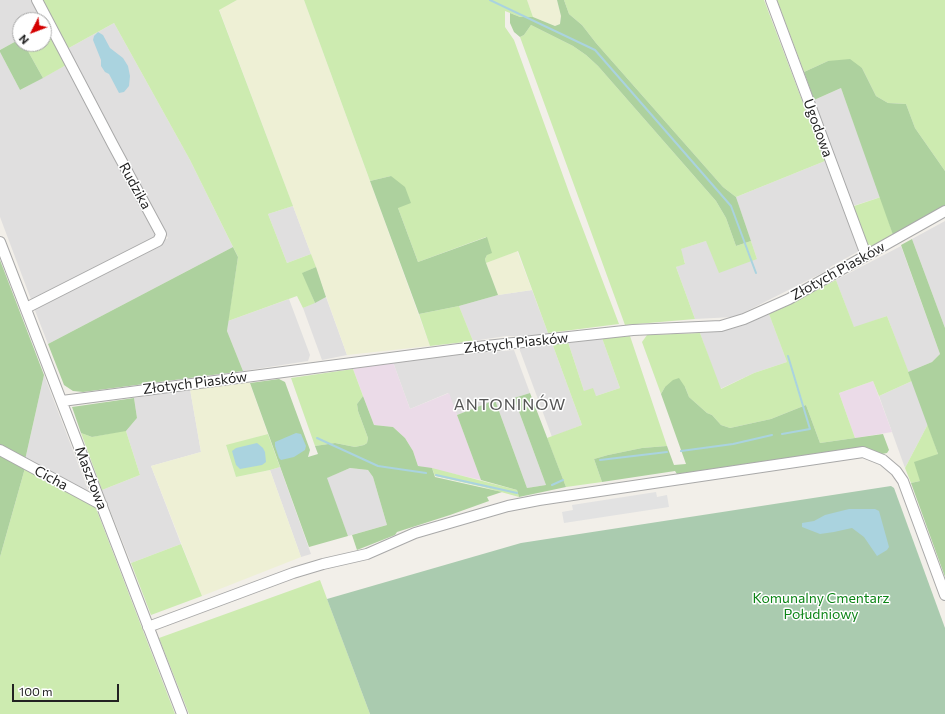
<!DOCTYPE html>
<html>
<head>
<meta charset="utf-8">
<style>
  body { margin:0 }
  #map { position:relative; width:945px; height:714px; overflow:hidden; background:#f2efe9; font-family:Commissioner,sans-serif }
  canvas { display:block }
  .north { position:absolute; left:12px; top:12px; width:40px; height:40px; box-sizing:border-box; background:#fff; border:1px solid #a7a7a7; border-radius:50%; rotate:228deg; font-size:11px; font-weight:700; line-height:16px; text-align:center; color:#222 }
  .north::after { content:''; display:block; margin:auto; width:14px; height:18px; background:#d40000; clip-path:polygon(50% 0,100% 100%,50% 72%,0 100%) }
  .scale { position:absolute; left:12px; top:684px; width:107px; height:18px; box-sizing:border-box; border:2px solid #222; border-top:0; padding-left:5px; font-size:12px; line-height:14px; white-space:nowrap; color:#222; -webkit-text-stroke:3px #fff; paint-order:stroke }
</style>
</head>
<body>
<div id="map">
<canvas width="945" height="714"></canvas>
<div class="north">N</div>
<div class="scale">100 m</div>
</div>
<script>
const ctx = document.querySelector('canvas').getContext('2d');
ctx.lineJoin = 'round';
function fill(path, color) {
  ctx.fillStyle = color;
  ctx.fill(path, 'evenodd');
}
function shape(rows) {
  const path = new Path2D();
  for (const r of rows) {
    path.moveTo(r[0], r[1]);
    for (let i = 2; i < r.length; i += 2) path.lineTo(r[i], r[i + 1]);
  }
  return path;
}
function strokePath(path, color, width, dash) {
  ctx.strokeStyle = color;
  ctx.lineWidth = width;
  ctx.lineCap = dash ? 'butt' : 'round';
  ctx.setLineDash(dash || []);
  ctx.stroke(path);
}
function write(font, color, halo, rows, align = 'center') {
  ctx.font = font + ' Commissioner,sans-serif';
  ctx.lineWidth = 3;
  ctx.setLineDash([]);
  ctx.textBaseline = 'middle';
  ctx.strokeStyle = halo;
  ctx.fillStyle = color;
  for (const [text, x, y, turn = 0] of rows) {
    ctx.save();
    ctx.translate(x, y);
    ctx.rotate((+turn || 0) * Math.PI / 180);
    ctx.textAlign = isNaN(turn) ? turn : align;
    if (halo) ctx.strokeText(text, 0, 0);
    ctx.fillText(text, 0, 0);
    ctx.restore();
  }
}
fill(shape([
  [0,0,33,0,44,20,20,20,20,39,0,50],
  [114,23,190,160,233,247,48,344,34,308,168,238,67,49],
  [0,52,20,90,68,64,157,232,154,238,32,302,0,217],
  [841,88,881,197,853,206,814,100],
  [825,161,859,251,830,267,830,269,739,315,733,317,695,319,676,267,685,263,680,249,706,241,757,259,736,197],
  [293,206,311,254,287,263,268,214],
  [945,221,945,328,912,239],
  [901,246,940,354,932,362,908,372,887,316,854,328,836,280],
  [532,290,548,333,535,336,506,336,473,341,459,306,498,295],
  [326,297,347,355,322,360,303,308],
  [289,299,310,355,308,361,243,371,227,331,228,321],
  [769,314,787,362,754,373,720,389,700,333,720,331,738,327],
  [602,338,620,388,596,396,584,391,568,342],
  [552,343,582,425,552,437,519,348],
  [514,350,530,393,514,398,546,485,527,488,495,400,457,415,448,393,410,409,393,362,433,357],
  [44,375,90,495,25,460],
  [912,381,928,424,905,468,879,396],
  [190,389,201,452,151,466,181,544,131,563,102,490,140,475,126,431,137,418,134,398],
  [280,467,311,554,301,557,270,470],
  [350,468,368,470,373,477,387,525,348,536,326,478]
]), '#e0dfdf');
fill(shape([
  [393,362,410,409,449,393,481,480,418,466,413,451,405,438,393,427,374,425,353,369],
  [873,381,892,432,855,438,839,393]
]), '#ebdbe8');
fill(shape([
  [237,0,304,0,430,346,347,355,311,254,219,9],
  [527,0,557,0,561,16,560,24,555,26,533,17],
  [517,251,532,290,498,295,486,263],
  [249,381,268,434,226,446,236,477,270,470,301,557,202,596,151,466,201,452,190,389]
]), '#eef0d5');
fill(shape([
  [40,0,237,0,219,10,293,206,268,214,287,263,311,254,316,267,303,273,315,303,303,308,297,296,228,321,238,257,190,160,114,23,67,49],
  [304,0,527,0,533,17,520,17,505,11,505,27,514,40,570,195,619,324,548,333,518,251,486,263,485,259,487,255,486,237,418,262,398,208,391,176,370,181],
  [564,0,764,0,825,161,736,197,723,187,596,43,582,25,569,14],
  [777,0,945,0,945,171,915,128,906,104,888,103,876,96,862,68,828,61,804,72],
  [47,25,68,64,43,78,24,44,44,44,44,26],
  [531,25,573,46,586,55,598,66,716,201,726,218,736,246,751,241,757,259,719,273,706,241,681,249,685,264,676,267,695,319,625,325,520,37,524,35],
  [881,197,893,235,871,248,866,247,851,207],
  [836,280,854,327,887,316,912,381,879,396,873,381,839,393,855,438,820,443,806,405,771,419,730,428,721,425,712,415,707,413,689,397,685,387,665,387,661,394,642,342,647,335,700,333,721,389,754,373,787,362,769,314],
  [459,306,473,341,430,346,419,314],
  [630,336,667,446,642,448,608,455,594,459,602,482,566,487,547,438,582,425,552,343,568,342,584,391,593,388,596,396,620,388,602,338],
  [353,369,363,396,357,404,358,411,368,438,367,443,364,445,355,447,335,443,315,446,291,378],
  [928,424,938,454,920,481,911,483,905,468],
  [122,431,126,431,140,475,102,490,81,433,92,437],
  [268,434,280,467,270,470,236,477,226,445],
  [25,468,94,503,175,714,0,714,0,557],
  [432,468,517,490,519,497,483,487,435,476],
  [181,544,202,596,151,615,131,563],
  [320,580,370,714,189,714,159,638]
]), '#cdebb0');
fill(shape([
  [557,0,564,0,569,14,582,25,596,43,723,187,736,197,751,241,736,246,726,218,716,201,598,66,586,55,573,46,531,25,524,35,520,37,514,32,510,23,510,13,520,17,533,17,555,26,560,24,561,16],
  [20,39,20,44,24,44,43,78,20,90,0,52,0,50],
  [850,59,862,68,876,96,888,103,906,104,915,128,945,171,945,205,893,235,841,88,814,100,804,72,828,61],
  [391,176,405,187,411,203,398,208,418,262,487,237,492,253,487,255,485,259,486,263,498,295,459,306,419,314,370,181],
  [912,239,945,328,945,577,911,483,920,481,914,462,938,454,908,372,932,362,940,354,901,245],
  [233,247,238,257,227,331,243,371,83,392,73,391,64,385,48,344],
  [0,260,44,375,25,460,0,445],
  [316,267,326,297,315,303,302,273],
  [679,378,685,387,689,397,707,413,712,415,721,425,730,428,771,419,806,405,820,443,883,434,889,450,887,453,882,454,867,448,860,447,677,474,675,471,602,482,594,459,608,455,642,448,667,446,674,465,686,464,661,394,665,387,673,380],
  [279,379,285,382,310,450,308,457,318,454,315,446,335,443,355,447,364,445,367,443,368,438,358,411,357,404,363,396,374,425,393,427,405,438,413,451,418,466,432,468,435,477,502,492,487,497,489,501,450,515,397,532,395,535,357,550,352,535,387,525,373,477,368,470,350,468,327,478,348,536,309,547,250,383],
  [530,393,566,487,519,497,517,490,481,480,457,415,495,400,527,488,546,485,514,398],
  [134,398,137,418,126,431,92,437,81,433,72,407],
  [0,453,25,468,0,557]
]), '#add19e');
fill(shape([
  [891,486,894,488,945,628,945,714,370,714,327,599,521,543]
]), '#aacbaf');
fill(shape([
  [656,492,657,497,667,495,669,507,564,523,562,512,573,510,572,505]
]), '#e2e2e2');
fill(shape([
  [98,32,103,35,110,48,123,58,128,66,130,76,129,86,124,92,119,93,109,74,105,72,101,66,101,60,93,40,94,36],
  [296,433,301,434,306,446,305,450,294,457,281,460,279,458,275,446,275,442],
  [257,443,263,448,265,452,266,462,262,465,240,469,236,465,232,451,236,448],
  [849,509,875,509,879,511,889,547,887,550,877,556,864,537,852,528,834,532,820,534,802,527,802,523,814,521,825,515]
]), '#aad3df');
strokePath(shape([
  [490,0,595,50,731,206,756,273],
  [782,434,810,429,788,356],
  [317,438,378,466,426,473],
  [681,451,733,444,772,435],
  [600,460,667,452],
  [436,475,517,493],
  [552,485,563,480]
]), '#aad3df', 2);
const minor = shape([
  [771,0,866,255],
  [0,242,182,714],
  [26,308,158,241,160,237,161,234,113,145,37,0],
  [62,401,459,349,633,330,721,326,744,319,789,299,945,211],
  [0,450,102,505],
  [148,627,293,573,323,564,367,554,415,533,508,506,539,500,863,452,883,460,896,471,903,481,945,595]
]);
strokePath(minor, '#a9a9a9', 12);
strokePath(minor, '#fff', 10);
write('14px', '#222', '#fff', [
  ["Ugodowa",818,128,70],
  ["Rudzika",135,186,61],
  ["Złotych Piasków",838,271,-29],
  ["Złotych Piasków",516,343,-6],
  ["Złotych Piasków",195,383,-7],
  ["Cicha",51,478,28],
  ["Masztowa",91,478,69]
]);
write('14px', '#0c8416', '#fff', [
  ["Komunalny Cmentarz",821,598],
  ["Południowy",821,614]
]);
ctx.letterSpacing = '1px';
write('16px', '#555', '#fff', [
  ["ANTONINÓW",510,405]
]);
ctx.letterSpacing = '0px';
</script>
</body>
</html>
